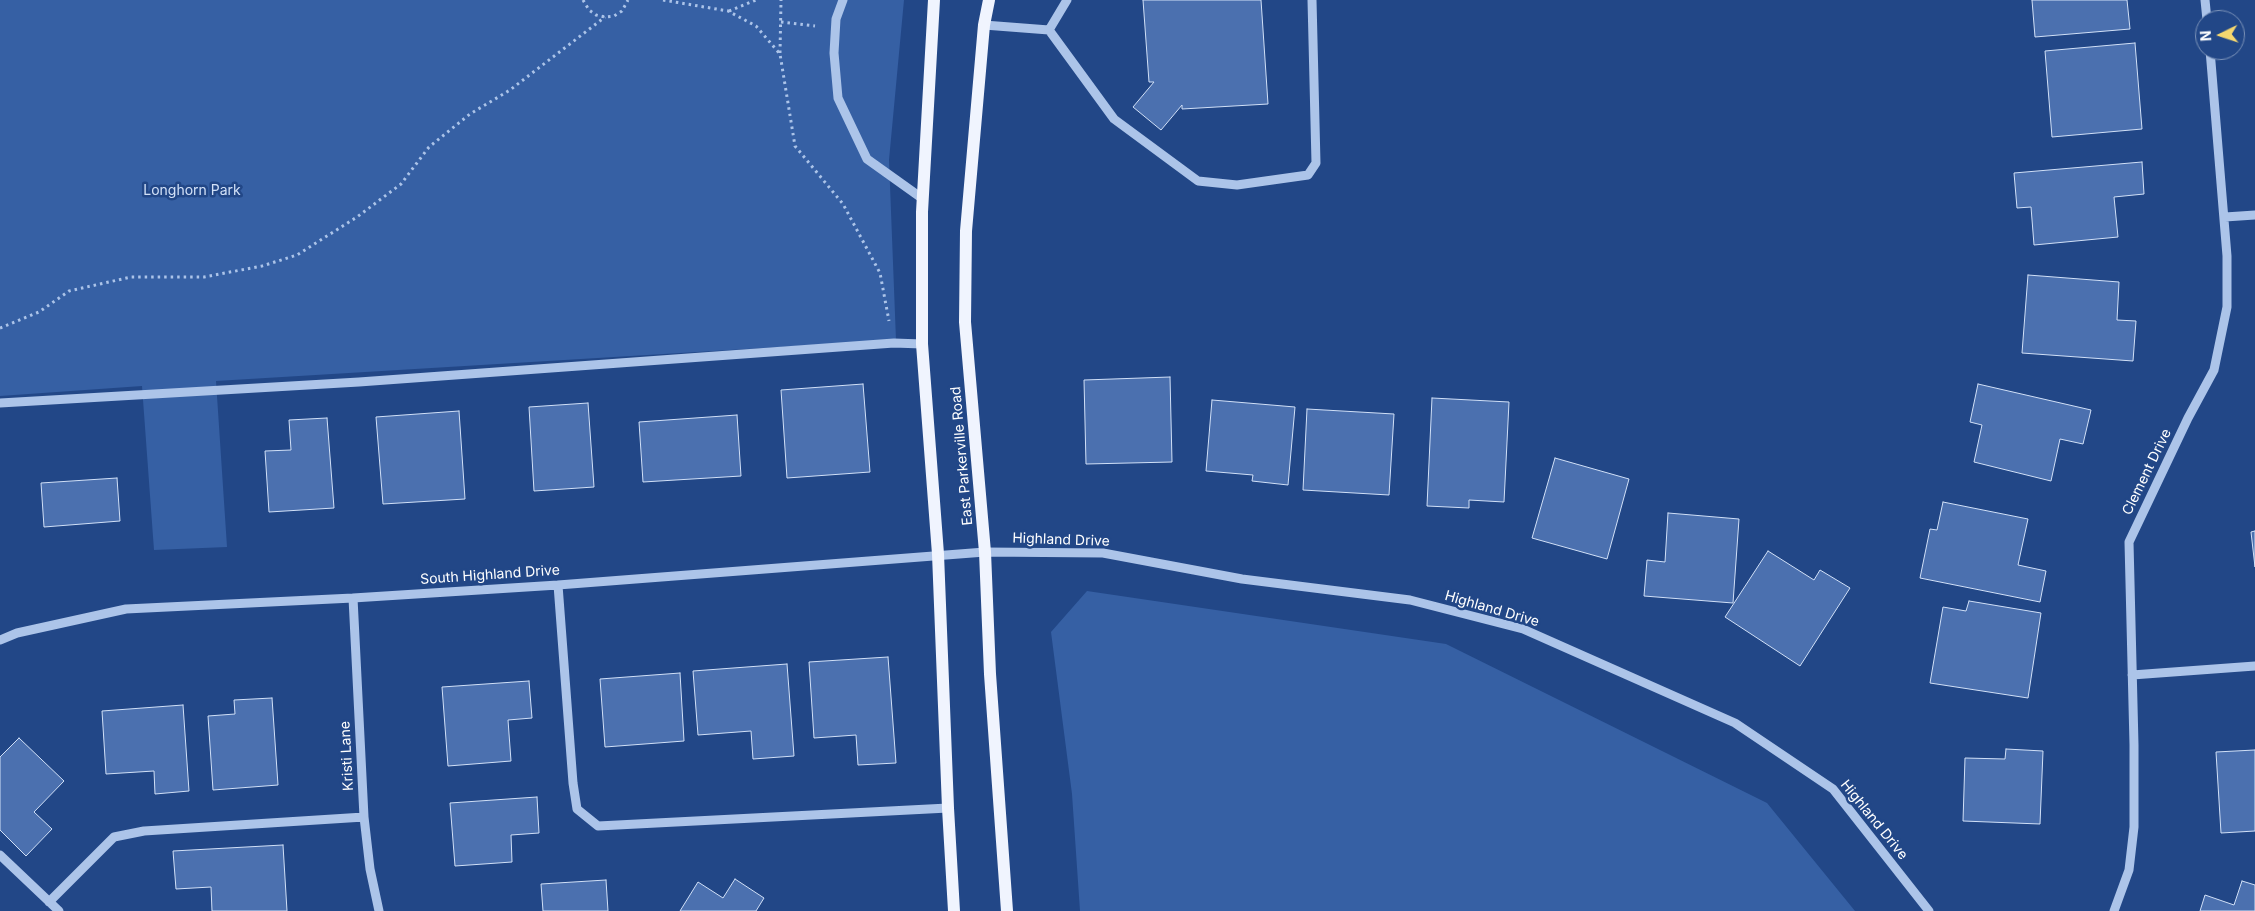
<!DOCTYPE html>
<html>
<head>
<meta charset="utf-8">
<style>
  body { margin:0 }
  #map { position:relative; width:2255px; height:911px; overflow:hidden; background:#224787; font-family:Inter,sans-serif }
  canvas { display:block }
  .north { position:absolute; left:2195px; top:10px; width:50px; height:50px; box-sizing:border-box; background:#224787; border:1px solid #7a91b7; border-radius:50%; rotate:266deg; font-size:14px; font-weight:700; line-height:20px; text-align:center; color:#fff }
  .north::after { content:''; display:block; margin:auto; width:18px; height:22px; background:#f5d76f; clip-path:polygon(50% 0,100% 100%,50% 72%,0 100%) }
</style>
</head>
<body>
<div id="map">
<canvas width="2255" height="911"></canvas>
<div class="north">N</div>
</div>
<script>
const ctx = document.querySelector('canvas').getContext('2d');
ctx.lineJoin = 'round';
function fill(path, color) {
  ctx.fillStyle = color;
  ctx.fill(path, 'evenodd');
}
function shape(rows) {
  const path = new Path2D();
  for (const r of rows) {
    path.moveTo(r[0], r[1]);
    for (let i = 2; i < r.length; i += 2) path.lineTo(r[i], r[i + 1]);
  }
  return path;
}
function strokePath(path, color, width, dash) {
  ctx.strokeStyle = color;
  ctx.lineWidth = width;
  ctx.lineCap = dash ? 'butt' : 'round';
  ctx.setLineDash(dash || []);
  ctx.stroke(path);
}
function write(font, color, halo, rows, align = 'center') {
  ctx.font = font + ' Inter,sans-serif';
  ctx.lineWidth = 5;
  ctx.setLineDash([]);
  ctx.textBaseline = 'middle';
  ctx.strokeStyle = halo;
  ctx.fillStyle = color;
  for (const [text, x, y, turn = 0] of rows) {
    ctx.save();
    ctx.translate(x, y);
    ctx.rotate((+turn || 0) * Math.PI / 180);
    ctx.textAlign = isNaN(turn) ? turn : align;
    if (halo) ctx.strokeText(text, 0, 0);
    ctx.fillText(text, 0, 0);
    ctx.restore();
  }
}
fill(shape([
  [0,0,904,0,889,160,896,340,216,381,227,547,154,550,142,386,0,396],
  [1087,591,1446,644,1767,803,1855,911,1080,911,1072,794,1051,632]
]), '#3660a4');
const building = shape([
  [1143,0,1261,0,1268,104,1182,109,1182,105,1161,130,1133,107,1154,82,1149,82,1143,0],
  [2032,0,2127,0,2130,29,2035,37,2032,0],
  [2135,43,2142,129,2052,137,2045,51,2135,43],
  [2142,162,2144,194,2114,197,2118,237,2034,245,2031,207,2017,208,2014,173,2142,162],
  [2028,275,2119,282,2117,320,2136,321,2133,361,2022,353,2028,275],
  [1170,377,1172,462,1086,464,1084,380,1170,377],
  [863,384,870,472,787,478,781,390,863,384],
  [1978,384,2091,410,2083,444,2060,439,2051,481,1974,462,1982,425,1970,422,1978,384],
  [1432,398,1509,402,1504,502,1469,500,1469,508,1427,506,1432,398],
  [1212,400,1295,407,1288,485,1252,481,1253,475,1206,471,1212,400],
  [588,403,594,487,534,491,529,407,588,403],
  [1307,409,1394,414,1389,495,1303,490,1307,409],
  [459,411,465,499,383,504,376,417,459,411],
  [737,415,741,476,643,482,639,422,737,415],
  [327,418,334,508,269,512,265,451,291,450,289,420,327,418],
  [1555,458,1629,479,1607,559,1532,538,1555,458],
  [117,478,120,521,44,527,41,483,117,478],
  [1943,502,2028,519,2018,565,2046,571,2040,602,1920,578,1930,529,1937,530,1943,502],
  [1668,513,1739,519,1733,603,1644,596,1647,560,1665,562,1668,513],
  [2255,531,2255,567,2251,532,2255,531],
  [1768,551,1814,580,1820,570,1850,588,1800,666,1725,617,1768,551],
  [1969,601,2041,613,2028,698,1930,683,1943,607,1966,611,1969,601],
  [888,657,896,763,858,765,856,735,814,738,809,662,888,657],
  [787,664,794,756,753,759,751,731,698,735,693,671,787,664],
  [680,673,684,741,605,747,600,679,680,673],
  [529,681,532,718,508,720,511,761,448,766,442,687,529,681],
  [272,698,278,785,213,790,208,716,235,714,234,700,272,698],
  [183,705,189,791,155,794,154,771,106,774,102,711,183,705],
  [19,738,64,781,34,812,52,829,26,856,0,830,0,757,19,738],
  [2006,749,2043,751,2040,824,1963,821,1965,758,2005,759,2006,749],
  [2255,750,2255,831,2221,833,2216,752,2255,750],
  [537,797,539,833,511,835,512,862,455,866,450,803,537,797],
  [283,845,287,911,212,911,211,887,176,889,173,851,283,845],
  [735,879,764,898,756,911,680,911,698,882,723,898,735,879],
  [606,880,608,911,543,911,541,884,606,880],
  [2242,881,2255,885,2255,911,2200,911,2205,895,2234,905,2242,881]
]);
fill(building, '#4b70af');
strokePath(building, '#d1e0f7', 1);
strokePath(shape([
  [583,0,589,10,596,15,605,17,614,16,622,11,628,0],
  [663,0,728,11,756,26,780,54,795,146,843,204,880,273,889,321],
  [729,11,756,0],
  [781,22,815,26],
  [780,53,781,0],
  [0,328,39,312,69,291,131,277,204,277,262,266,297,255,357,217,401,184,429,147,470,114,510,90,605,17]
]), '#acc4e9', 3, [2.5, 4]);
strokePath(shape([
  [843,0,836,19,834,53,838,98,867,159,923,199],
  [2205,0,2207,20],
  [984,25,1049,30,1114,119,1198,181,1237,185,1308,175,1316,163,1312,0],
  [1049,30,1067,0],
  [2225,217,2255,215],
  [0,403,359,382,894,343,922,344],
  [558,585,573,783,577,809,598,826,948,808],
  [353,598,364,817,370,869,379,911],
  [0,640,17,633,126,609,353,598,558,585,985,552,1103,553,1242,579,1410,600,1523,629,1735,723,1833,789,1929,911],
  [2132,675,2255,666],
  [0,855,59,911],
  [49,902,114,837,144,831,364,817],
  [2114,911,2129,870,2134,827,2134,745,2129,542,2188,418,2214,370,2227,307,2227,256,2210,50]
]), '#acc4e9', 9);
strokePath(shape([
  [934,0,922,212,922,344,938,554,948,808,954,911],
  [989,0,984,25,966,231,965,322,985,552,990,674,1007,911]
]), '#f0f4fe', 12);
write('14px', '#d1e0f7', '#224787', [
  ["Longhorn Park",192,191]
]);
write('14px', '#fff', '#224787', [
  ["East Parkerville Road",962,456,-95],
  ["Clement Drive",2147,472,-64],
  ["Highland Drive",1061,540,2],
  ["South Highland Drive",490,575,-4],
  ["Highland Drive",1492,609,16],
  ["Kristi Lane",347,756,-93],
  ["Highland Drive",1874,820,51]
]);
</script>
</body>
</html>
